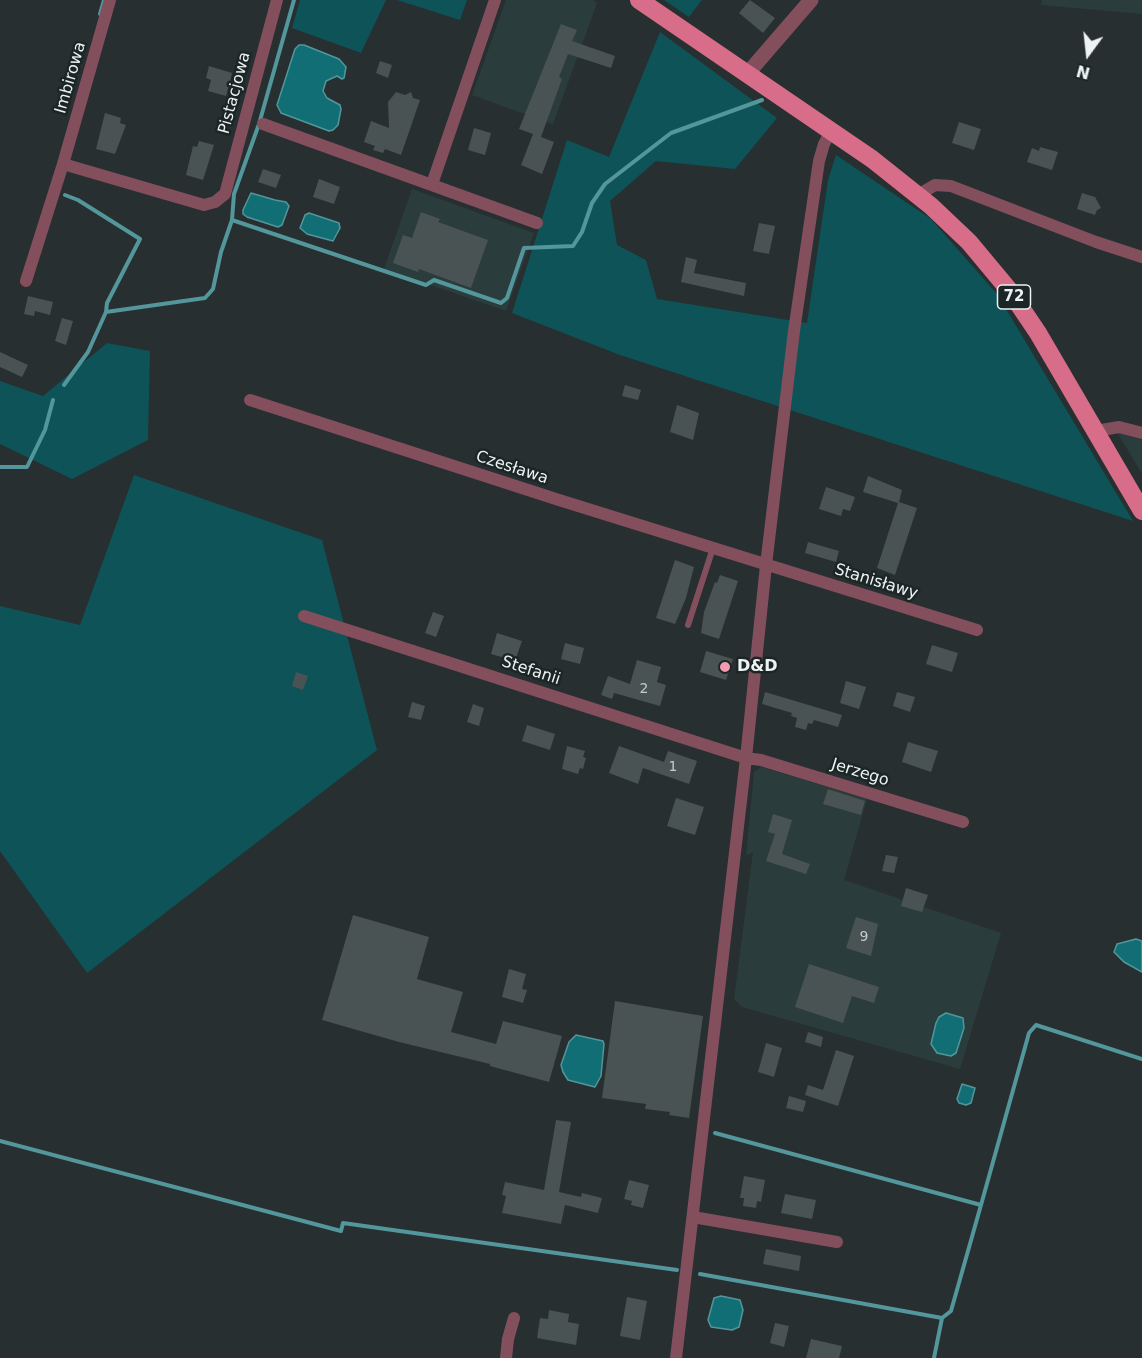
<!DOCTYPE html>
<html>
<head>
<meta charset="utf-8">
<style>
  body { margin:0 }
  #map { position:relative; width:1142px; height:1358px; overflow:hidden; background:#272f30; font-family:"DejaVu Sans",sans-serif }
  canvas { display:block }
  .north { position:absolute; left:1058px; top:24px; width:60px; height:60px; -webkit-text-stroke:4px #1d2626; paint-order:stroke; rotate:195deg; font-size:16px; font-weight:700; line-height:24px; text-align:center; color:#edf2f3 }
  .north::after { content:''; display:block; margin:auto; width:21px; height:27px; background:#edf2f3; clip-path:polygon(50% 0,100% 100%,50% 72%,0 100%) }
</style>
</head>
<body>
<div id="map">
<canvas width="1142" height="1358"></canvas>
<div class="north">N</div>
</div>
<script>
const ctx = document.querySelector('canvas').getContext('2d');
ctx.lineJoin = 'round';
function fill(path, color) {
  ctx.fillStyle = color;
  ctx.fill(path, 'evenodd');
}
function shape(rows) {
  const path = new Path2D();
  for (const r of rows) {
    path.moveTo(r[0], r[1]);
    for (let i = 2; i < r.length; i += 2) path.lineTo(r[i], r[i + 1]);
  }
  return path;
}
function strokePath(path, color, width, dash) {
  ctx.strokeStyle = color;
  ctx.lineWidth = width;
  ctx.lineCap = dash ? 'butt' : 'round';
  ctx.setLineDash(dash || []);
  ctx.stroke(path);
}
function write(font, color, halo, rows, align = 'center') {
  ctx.font = font + ' "DejaVu Sans",sans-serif';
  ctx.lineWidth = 5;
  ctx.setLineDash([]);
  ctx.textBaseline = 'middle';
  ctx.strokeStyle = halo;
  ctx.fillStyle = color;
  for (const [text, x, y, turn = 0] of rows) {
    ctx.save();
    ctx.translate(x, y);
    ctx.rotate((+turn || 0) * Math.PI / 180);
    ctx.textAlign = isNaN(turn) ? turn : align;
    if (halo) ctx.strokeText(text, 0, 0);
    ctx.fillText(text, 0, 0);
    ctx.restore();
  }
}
fill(shape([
  [506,0,593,0,597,3,553,124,472,95],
  [1042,0,1142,0,1142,14,1041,5],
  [412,189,534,233,506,311,384,269],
  [1117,432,1142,440,1142,474],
  [761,767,867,799,844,880,1001,933,960,1069,742,1007,734,999,753,852,746,856,754,772]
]), '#2b3c3d');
fill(shape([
  [300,0,386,0,361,53,292,28],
  [397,0,467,0,460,20],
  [664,0,702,0,689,17],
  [660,32,777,118,735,169,656,161,610,201,617,245,646,260,657,299,807,323,828,180,836,155,931,219,997,294,1133,521,620,355,512,313,567,140,609,157],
  [107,343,150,351,148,440,72,479,0,444,0,381,43,396],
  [134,475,322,540,377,750,87,973,0,851,0,606,80,625]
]), '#0e5358');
const water = shape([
  [299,45,304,45,339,59,346,67,344,78,342,79,337,76,326,81,323,91,327,98,340,105,341,109,338,125,333,130,329,131,281,113,277,105,295,49,299,45],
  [251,193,275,200,286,202,289,206,282,225,278,227,247,217,243,214,243,210,251,193],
  [309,213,339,223,340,228,333,241,307,234,300,228,305,215,309,213],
  [1136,939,1142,941,1142,972,1124,962,1114,952,1117,944,1136,939],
  [946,1013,963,1018,964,1028,956,1053,951,1056,937,1053,931,1044,936,1023,939,1017,946,1013],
  [576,1035,603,1041,604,1044,601,1076,595,1087,568,1080,563,1072,561,1065,569,1042,576,1035],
  [962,1084,975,1088,971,1103,966,1105,959,1103,957,1099,962,1084],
  [721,1296,740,1300,743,1310,739,1327,732,1330,711,1327,708,1320,714,1298,721,1296]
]);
fill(water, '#116e75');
strokePath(water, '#53969b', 1.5);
strokePath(shape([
  [100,14,104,0],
  [65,195,78,200,140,239,107,303,106,312],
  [232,220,426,285,434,280,501,303,507,298,524,248,573,246,582,232,592,203,605,184,671,133,762,100],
  [64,385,88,352,106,312,205,298,213,289,221,252,232,220,234,194,259,124,294,0],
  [0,467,27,467,45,430,53,400],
  [0,1141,341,1231,343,1223,677,1270],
  [981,1205,1029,1033,1036,1025,1142,1059],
  [700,1274,942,1318,951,1311,981,1205,715,1133],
  [934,1358,942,1318]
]), '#53969b', 4);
fill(shape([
  [750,0,775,18,763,33,739,13],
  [561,24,577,30,572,41,615,56,611,68,568,54,559,77,562,79,541,137,554,142,542,174,521,165,533,134,519,129],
  [380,61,392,65,388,78,376,73],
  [209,66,232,73,226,96,208,91,211,80,206,78],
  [396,92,405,95,411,92,413,98,420,100,401,155,385,149,383,153,373,150,375,146,364,142,371,121,389,128,388,102],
  [105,113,121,118,120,123,126,125,115,154,96,149],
  [959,122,981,129,974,150,952,143],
  [474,128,491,133,485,155,468,150],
  [199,141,214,145,203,180,186,175,193,146,197,147],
  [1040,147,1058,152,1052,170,1027,162,1032,148,1039,151],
  [263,169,281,175,276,188,258,182],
  [319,179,340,187,334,204,313,197],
  [1082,193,1095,197,1101,208,1097,210,1095,215,1077,209],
  [421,212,440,219,438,222,488,240,471,288,419,269,418,272,393,263,403,235,412,238],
  [759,223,775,226,769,254,753,251],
  [686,257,697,260,694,273,746,283,744,296,681,282],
  [28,296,53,302,50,315,35,311,34,316,24,314],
  [62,318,73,321,66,345,55,341],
  [0,352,28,365,22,377,0,367],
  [625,385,641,390,638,400,622,396],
  [677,405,699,413,693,440,670,432],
  [868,476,902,490,899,502,917,508,895,575,877,568,898,503,863,492],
  [826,487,855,497,850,511,843,509,841,516,819,509],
  [808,542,839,551,836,562,805,553],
  [675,560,694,567,686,598,675,624,656,618],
  [720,575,738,581,719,639,701,633,704,612,715,582,717,583],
  [433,612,444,616,436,637,425,633],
  [497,633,522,641,515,661,491,654],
  [565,643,584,648,580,664,561,659],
  [932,645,958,653,952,672,926,664],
  [706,651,733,659,726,680,700,672],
  [637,660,661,667,657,682,666,685,660,706,614,693,612,699,601,695,608,676,630,684],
  [296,672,308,676,303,690,292,686],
  [846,681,866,687,859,709,840,703],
  [765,692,842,715,838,727,814,720,812,724,808,723,806,730,795,727,797,718,791,716,792,713,762,704],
  [897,692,915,697,910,712,893,706],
  [412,702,425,706,421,720,408,717],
  [473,704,484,708,479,726,467,722],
  [527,725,555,734,550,750,522,741],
  [908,742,938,751,931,772,902,762],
  [567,746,585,751,583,757,586,758,583,769,580,768,578,774,562,769],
  [619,746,664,762,668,751,697,761,689,784,643,768,638,784,609,773],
  [828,789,865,801,861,815,823,804],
  [676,798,704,807,695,835,667,826],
  [773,814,792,820,782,854,810,864,806,874,766,861,775,834,768,832],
  [886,855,898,857,894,873,882,871],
  [906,888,928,895,922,912,901,906],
  [353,915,429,937,417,979,463,992,451,1032,496,1044,503,1021,562,1036,549,1082,490,1066,490,1064,399,1042,322,1020],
  [856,917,878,924,871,956,846,948],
  [809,964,879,987,874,1003,852,996,843,1023,795,1007],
  [509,969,526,974,522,989,527,990,523,1003,502,997],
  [615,1001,703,1016,689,1118,669,1115,670,1112,645,1109,646,1104,602,1098],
  [808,1032,823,1037,821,1047,805,1042],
  [766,1043,782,1048,774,1077,758,1072],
  [836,1050,854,1056,838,1106,805,1095,808,1085,823,1090],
  [789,1096,806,1101,803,1112,786,1108],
  [556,1120,571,1122,559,1192,581,1197,582,1193,602,1198,598,1213,565,1205,561,1224,502,1213,506,1196,502,1195,505,1182,544,1190],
  [744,1176,765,1180,761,1202,757,1201,756,1208,743,1206,744,1198,740,1198],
  [629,1180,649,1185,643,1208,631,1205,632,1201,624,1199],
  [785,1194,816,1200,812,1219,781,1213],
  [766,1249,801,1256,799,1271,763,1264],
  [627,1297,647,1301,640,1340,620,1336],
  [549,1310,569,1314,568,1322,579,1324,576,1345,537,1338,540,1318,548,1319],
  [775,1323,789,1326,784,1347,770,1343],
  [811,1339,842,1346,839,1358,806,1358]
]), '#4a5354');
strokePath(shape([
  [688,625,713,548]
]), '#844f5c', 6);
strokePath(shape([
  [263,124,537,223],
  [63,164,204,205,215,202,225,194,277,0],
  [432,184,495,0],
  [918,195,935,185,951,186,1096,242,1142,257],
  [26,281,63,164,110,0],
  [250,400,559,500,977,630],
  [1096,431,1119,427,1142,433],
  [304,616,746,758,761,760,963,822],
  [693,1217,837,1242],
  [506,1358,508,1339,514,1318],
  [676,1358,746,758,766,565,794,331,819,161,824,144,831,131]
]), '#844f5c', 12);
strokePath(shape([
  [748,73,811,0]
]), '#844f5c', 15);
strokePath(shape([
  [639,0,872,159,931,206,969,242,1009,290,1038,333,1142,511]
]), '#d76d89', 18);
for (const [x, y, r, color] of [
  [725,667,6,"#f29aaf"]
]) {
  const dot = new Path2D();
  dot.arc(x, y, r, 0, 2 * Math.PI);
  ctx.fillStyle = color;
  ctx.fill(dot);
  strokePath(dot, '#1d2626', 2);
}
write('14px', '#c4cacb', null, [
  ["2",644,689],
  ["1",673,767],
  ["9",864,937]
]);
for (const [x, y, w] of [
  [1014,297,33]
]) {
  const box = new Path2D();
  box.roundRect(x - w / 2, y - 12, w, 24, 4.5);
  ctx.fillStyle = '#1d2626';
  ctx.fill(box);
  strokePath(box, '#edf2f3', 1.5);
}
write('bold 15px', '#edf2f3', null, [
  ["72",1014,297]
]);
write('16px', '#edf2f3', '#1d2626', [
  ["Imbirowa",71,78,-74],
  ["Pistacjowa",235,93,-75],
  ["Czesława",512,468,18],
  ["Stanisławy",876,582,17],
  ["Stefanii",531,671,18],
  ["Jerzego",860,773,17]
]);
write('bold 16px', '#edf2f3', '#1d2626', [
  ["D&D",737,667]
], 'left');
</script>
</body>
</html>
